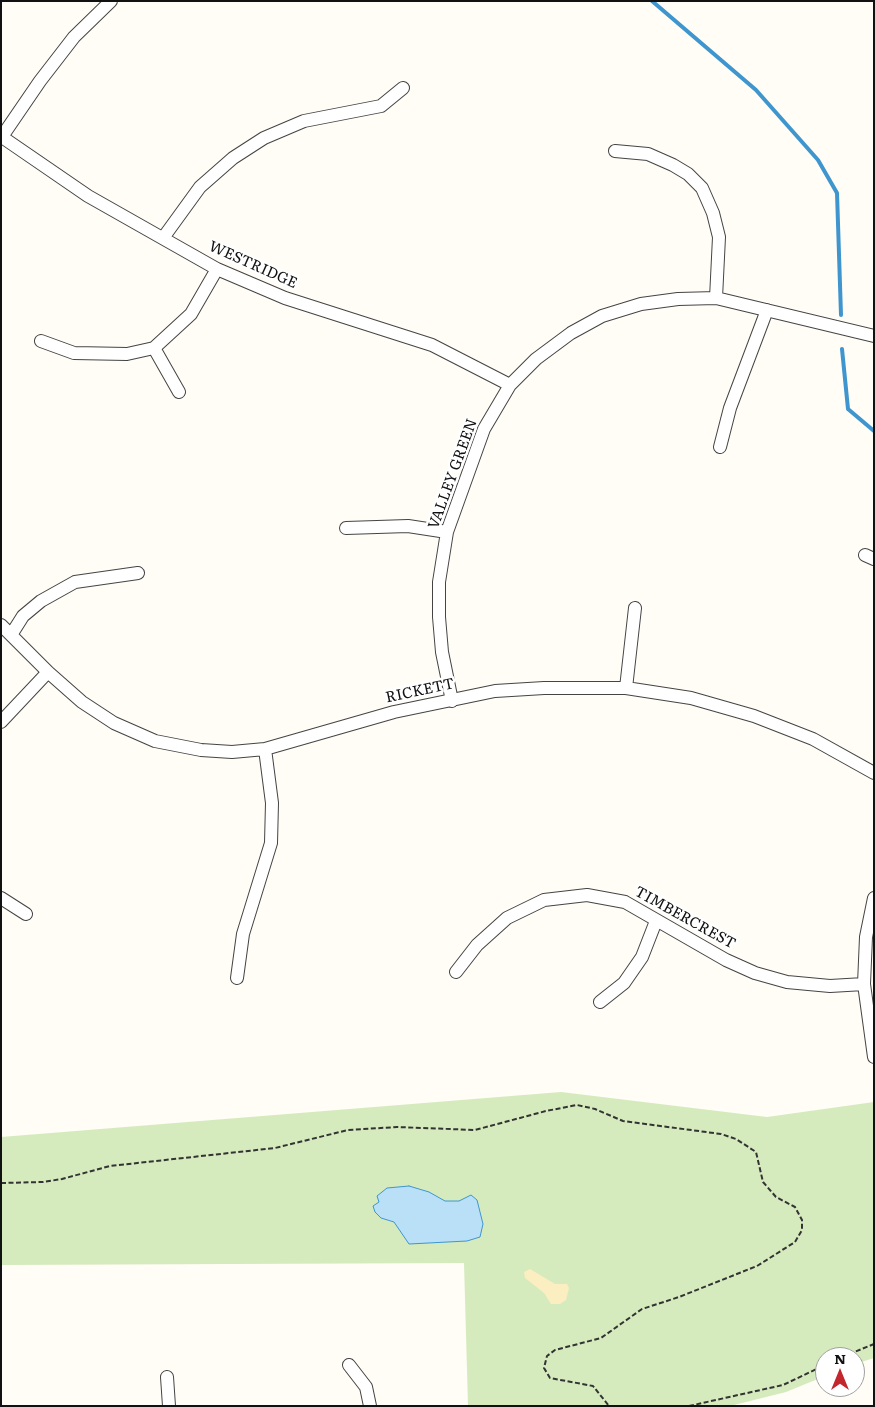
<!DOCTYPE html>
<html>
<head>
<meta charset="utf-8">
<style>
  body { margin:0 }
  #map { position:relative; width:875px; height:1407px; overflow:hidden; background:#fffdf5; font-family:Literata,serif }
  canvas { display:block }
  .frame { position:absolute; inset:0; border:2px solid #111; pointer-events:none }
  .north { position:absolute; left:815px; top:1347px; width:50px; height:50px; box-sizing:border-box; background:#fff; border:1px solid #a0a0a0; border-radius:50%; rotate:0deg; font-size:14px; font-weight:700; line-height:20px; text-align:center; color:#111 }
  .north::after { content:''; display:block; margin:auto; width:18px; height:22px; background:#c4262e; clip-path:polygon(50% 0,100% 100%,50% 72%,0 100%) }
</style>
</head>
<body>
<div id="map">
<canvas width="875" height="1407"></canvas>
<div class="frame"></div>
<div class="north">N</div>
</div>
<script>
const ctx = document.querySelector('canvas').getContext('2d');
ctx.lineJoin = 'round';
function fill(path, color) {
  ctx.fillStyle = color;
  ctx.fill(path, 'evenodd');
}
function shape(rows) {
  const path = new Path2D();
  for (const r of rows) {
    path.moveTo(r[0], r[1]);
    for (let i = 2; i < r.length; i += 2) path.lineTo(r[i], r[i + 1]);
  }
  return path;
}
function strokePath(path, color, width, dash) {
  ctx.strokeStyle = color;
  ctx.lineWidth = width;
  ctx.lineCap = dash ? 'butt' : 'round';
  ctx.setLineDash(dash || []);
  ctx.stroke(path);
}
function write(font, color, halo, rows, align = 'center') {
  ctx.font = font + ' Literata,serif';
  ctx.lineWidth = 5;
  ctx.setLineDash([]);
  ctx.textBaseline = 'middle';
  ctx.strokeStyle = halo;
  ctx.fillStyle = color;
  for (const [text, x, y, turn = 0] of rows) {
    ctx.save();
    ctx.translate(x, y);
    ctx.rotate((+turn || 0) * Math.PI / 180);
    ctx.textAlign = isNaN(turn) ? turn : align;
    if (halo) ctx.strokeText(text, 0, 0);
    ctx.fillText(text, 0, 0);
    ctx.restore();
  }
}
fill(shape([
  [561,1092,767,1117,874,1102,874,1358,855,1364,855,1357,825,1357,825,1376,786,1392,730,1406,468,1406,464,1263,1,1265,1,1137]
]), '#d5ebbd');
fill(shape([
  [530,1269,555,1284,567,1284,569,1288,566,1300,560,1304,551,1304,544,1293,525,1278,524,1272]
]), '#fbeec1');
const water = shape([
  [409,1186,429,1192,445,1201,459,1201,471,1195,477,1200,483,1224,480,1237,467,1241,409,1244,394,1222,381,1218,375,1212,373,1206,379,1202,377,1196,387,1188,409,1186]
]);
fill(water, '#b9e0f7');
strokePath(water, '#3f96cf', 1);
strokePath(shape([
  [652,1,756,90,818,160,837,193,841,315],
  [842,349,848,409,874,431]
]), '#3f96cf', 4);
const street = shape([
  [2,137,88,196,217,269,285,298,432,345,510,385],
  [1,138,40,81,74,37,111,1],
  [615,151,648,154,673,165,688,174,702,188,713,213,719,237,716,298],
  [163,238,200,187,233,158,264,138,304,121,381,106,403,88],
  [41,341,74,353,127,354,154,348,191,314,217,269],
  [154,348,179,392],
  [720,447,730,408,767,310],
  [346,528,408,526,447,532],
  [865,555,874,559],
  [1,625,48,672,82,702,114,723,155,741,201,750,232,752,265,749,394,712,495,691,544,688,626,688,691,698,754,716,813,739,874,773],
  [11,635,23,616,41,601,75,582,138,573],
  [626,688,635,608],
  [452,701,442,652,439,617,439,582,447,532,484,429,510,385,536,359,571,333,602,316,641,304,678,299,716,298,874,336],
  [1,722,48,672],
  [1,898,26,914],
  [874,898,866,937,864,984,874,1057],
  [456,972,477,945,507,918,544,900,587,895,625,902,726,960,755,973,787,982,830,986,864,984],
  [237,978,243,934,271,843,272,803,265,749],
  [600,1002,624,983,642,957,656,921],
  [349,1365,366,1387,370,1406],
  [167,1377,169,1406]
]);
strokePath(street, '#444', 14);
strokePath(shape([
  [1,1183,43,1182,62,1179,110,1166,275,1148,348,1130,397,1127,475,1130,546,1111,577,1105,595,1109,623,1121,721,1134,736,1139,756,1152,763,1182,776,1197,795,1207,802,1220,802,1230,795,1242,757,1266,679,1297,642,1309,601,1338,555,1350,547,1356,544,1368,550,1378,593,1386,609,1406],
  [842,1357,874,1344],
  [689,1406,783,1385,825,1365]
]), '#333', 2, [5, 2.5]);
strokePath(street, '#fff', 12);
write('15px', '#111', '#fff', [
  ["WESTRIDGE",253,265,24],
  ["VALLEY GREEN",453,474,-70],
  ["RICKETT",420,691,-12],
  ["TIMBERCREST",685,918,29]
]);
</script>
</body>
</html>
